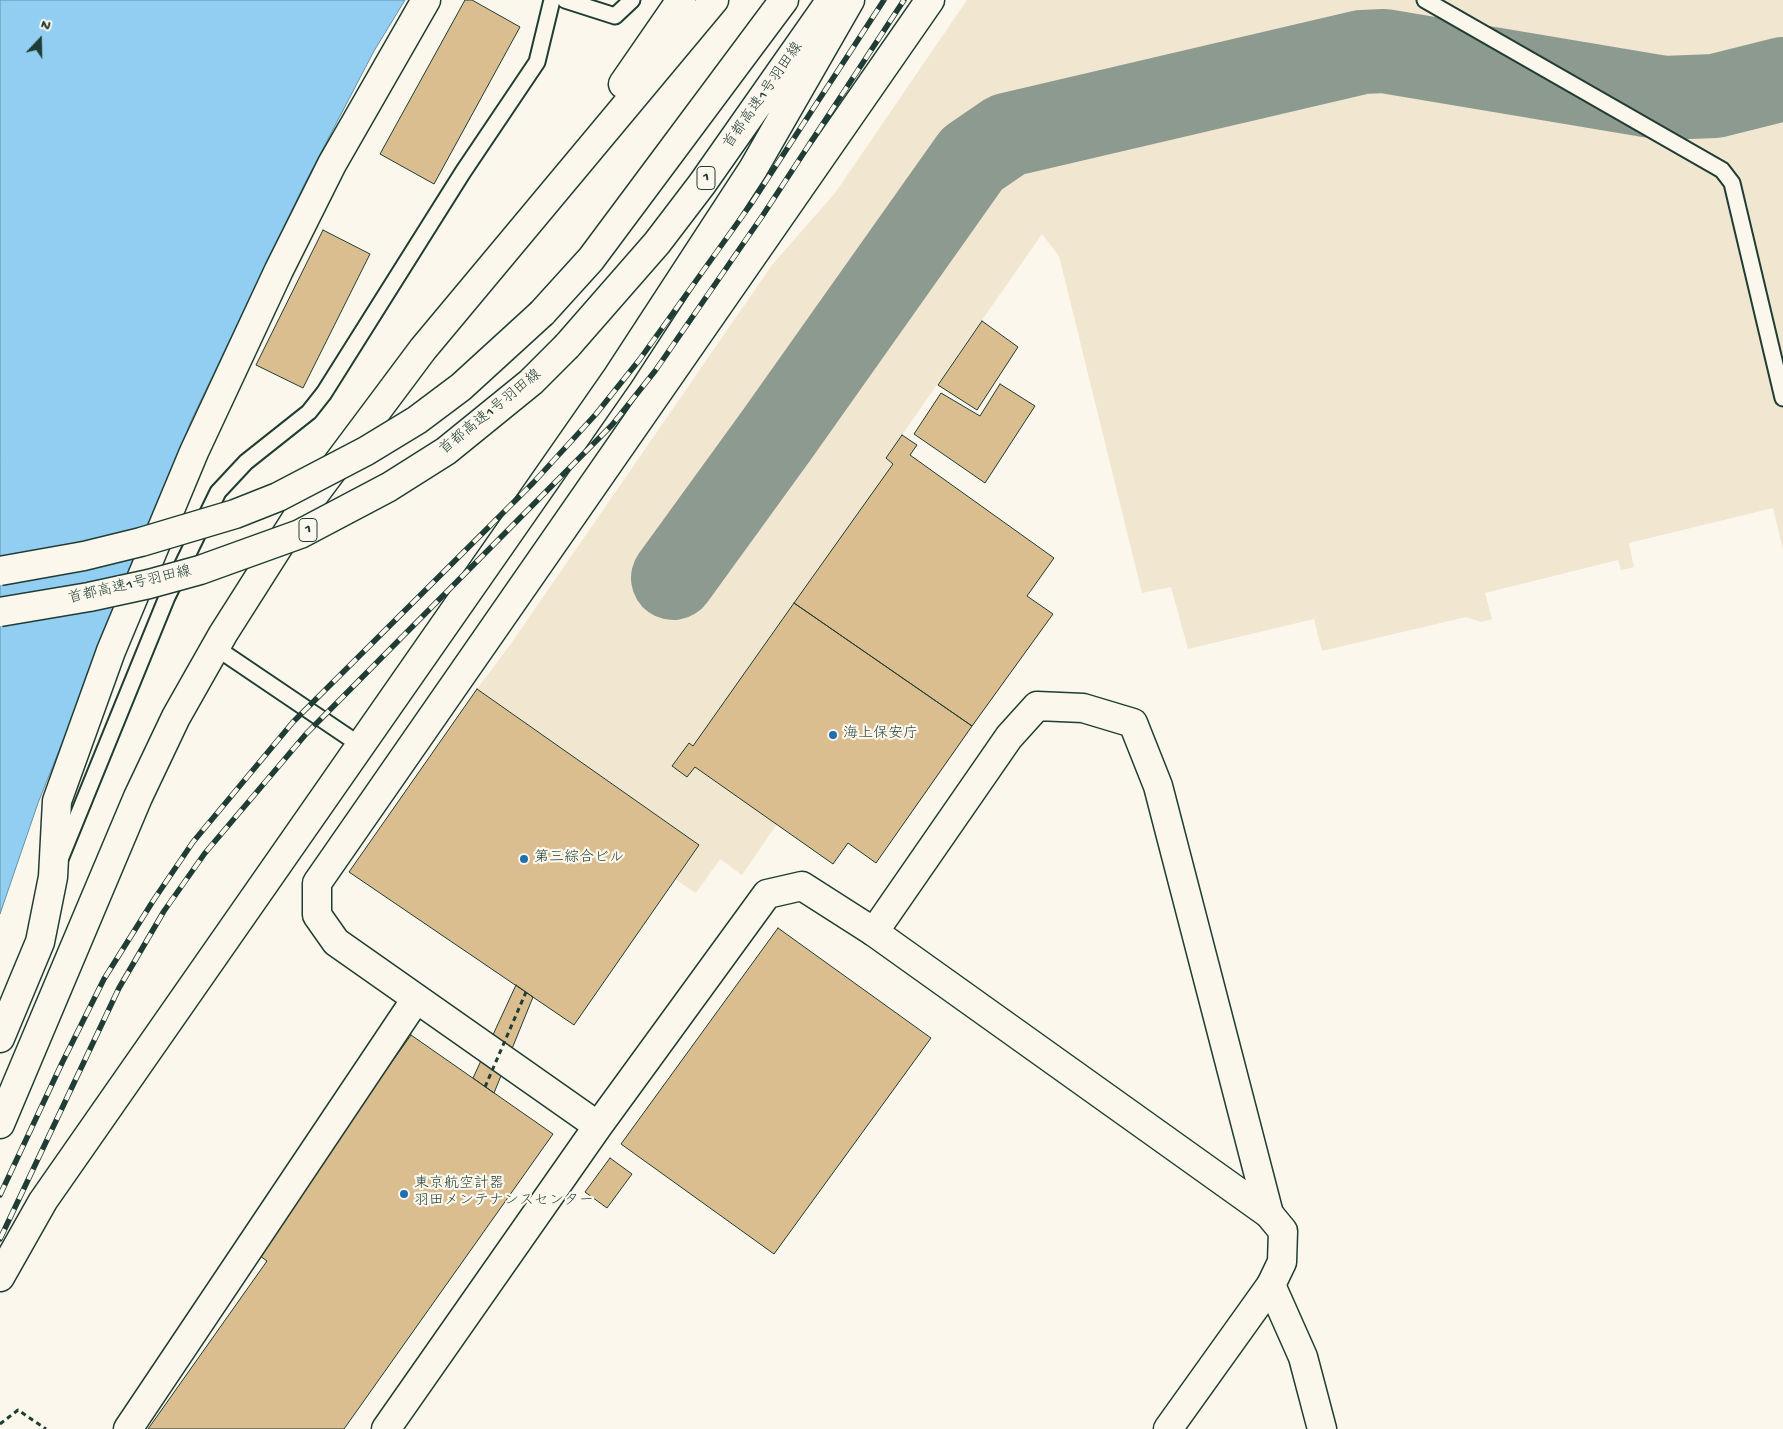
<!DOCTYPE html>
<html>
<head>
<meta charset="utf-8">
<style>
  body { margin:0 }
  #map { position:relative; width:1783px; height:1429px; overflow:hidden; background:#fbf7ec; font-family:"Gochi Hand",sans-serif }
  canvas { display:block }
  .north { position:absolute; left:15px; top:15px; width:50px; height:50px; -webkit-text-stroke:4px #fbf7ec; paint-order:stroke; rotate:21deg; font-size:14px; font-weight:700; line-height:20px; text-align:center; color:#1f3d34 }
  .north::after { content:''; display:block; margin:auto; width:18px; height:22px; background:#1f3d34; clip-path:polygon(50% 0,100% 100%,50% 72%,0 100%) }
</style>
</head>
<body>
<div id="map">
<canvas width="1783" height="1429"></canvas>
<div class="north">N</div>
</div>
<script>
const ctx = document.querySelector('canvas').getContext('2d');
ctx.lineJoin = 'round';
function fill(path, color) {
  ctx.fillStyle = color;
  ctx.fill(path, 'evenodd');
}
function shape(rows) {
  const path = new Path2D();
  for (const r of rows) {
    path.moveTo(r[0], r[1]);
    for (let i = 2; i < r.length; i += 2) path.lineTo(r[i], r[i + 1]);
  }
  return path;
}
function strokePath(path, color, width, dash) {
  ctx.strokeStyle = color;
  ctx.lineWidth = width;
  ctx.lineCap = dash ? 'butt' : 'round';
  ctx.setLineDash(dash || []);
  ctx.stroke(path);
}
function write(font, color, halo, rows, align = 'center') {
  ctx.font = font + ' "Gochi Hand","Klee One",sans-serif';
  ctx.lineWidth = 4.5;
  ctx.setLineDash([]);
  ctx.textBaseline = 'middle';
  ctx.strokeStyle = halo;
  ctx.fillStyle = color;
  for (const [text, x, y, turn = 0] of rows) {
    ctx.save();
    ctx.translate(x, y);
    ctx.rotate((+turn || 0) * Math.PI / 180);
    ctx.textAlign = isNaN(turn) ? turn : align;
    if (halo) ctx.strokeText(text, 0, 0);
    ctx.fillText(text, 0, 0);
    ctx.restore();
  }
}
fill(shape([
  [967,0,1783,0,1783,550,1773,508,1629,543,1634,567,1621,570,1618,560,1485,593,1492,619,1481,622,1466,617,1322,651,1314,619,1188,649,1171,587,1142,593,1059,256,1042,234,902,435,917,445,910,456,1054,558,1027,596,1053,614,876,863,848,843,833,864,777,824,742,875,720,859,696,893,675,879,699,845,477,689,510,645,772,265,835,193]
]), '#f1e6d0');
const water = shape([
  [0,0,405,0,374,51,304,185,191,421,38,803,0,914,0,0]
]);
fill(water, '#91cef2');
strokePath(water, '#6394a6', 1);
strokePath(shape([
  [673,578,776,436,972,159,1007,135,1362,52,1384,51,1664,98,1715,96,1783,79]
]), '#8d9a90', 84);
const building = shape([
  [465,0,472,0,520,27,434,184,380,154,465,0],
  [323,230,370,254,303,388,256,365,323,230],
  [982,321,1018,347,977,410,938,385,982,321],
  [1000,384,1035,406,985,483,914,434,941,393,980,416,1000,384],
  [902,435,917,445,910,455,1054,558,1027,596,1053,614,972,726,794,603,893,464,886,458,902,435],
  [794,603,972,726,876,863,848,843,833,864,695,767,687,777,672,766,689,743,693,746,794,603],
  [477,689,699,845,574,1025,349,872,477,689],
  [778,928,931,1038,774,1254,621,1144,778,928],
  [516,985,533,997,494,1093,473,1078,516,985],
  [411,1035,553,1134,344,1429,148,1429,267,1261,256,1253,411,1035],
  [610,1158,632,1174,607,1208,585,1192,610,1158]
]);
fill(building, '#dabe8f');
strokePath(building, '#1f3d34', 1);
const lane = shape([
  [565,0,615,16,632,0],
  [1425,0,1722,170,1732,183,1783,398],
  [215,647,360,745],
  [61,857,167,597,218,492,246,462,309,412,324,393,463,172,537,62,552,0]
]);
const street = shape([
  [874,932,1009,737,1037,706,1083,708,1133,723,1158,786,1269,1214],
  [0,1038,40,942,53,877,57,801,111,651,194,452,279,270,332,164,426,0],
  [1271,1285,1303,1357,1322,1429],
  [128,1429,416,999]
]);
const secondary = shape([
  [598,1126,336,942,317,915,317,883,930,0],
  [386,1429,598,1126,767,894,802,886,874,932,1269,1214,1283,1231,1282,1262,1271,1285,1168,1429]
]);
const highway = shape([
  [623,84,681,0],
  [542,313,591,259,784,0],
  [567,346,657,243,702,184,831,0],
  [0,1124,138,797,176,717,223,634,296,519,423,349,714,0],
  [0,1277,43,1201,618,376,753,169,850,0]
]);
strokePath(lane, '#1f3d34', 19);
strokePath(street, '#1f3d34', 31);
strokePath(secondary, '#1f3d34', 31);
strokePath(highway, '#1f3d34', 31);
strokePath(shape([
  [0,1424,18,1410,46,1429]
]), '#1f3d34', 3, [5, 4]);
strokePath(lane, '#fbf7ec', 15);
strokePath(street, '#fbf7ec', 28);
strokePath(secondary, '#fbf7ec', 28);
strokePath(highway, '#fbf7ec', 28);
const rail = shape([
  [0,1195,62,1063,104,979,153,901,193,842,293,722,533,483,596,414,640,359,751,204,884,0],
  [0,1239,119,988,164,911,205,853,306,734,612,425,655,371,763,215,904,0]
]);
strokePath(rail, '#1f3d34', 5.5);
strokePath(rail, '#fbf7ec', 4, [11]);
const highwayBridge = shape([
  [0,571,84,556,141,542,235,514,278,497,366,451,417,420,461,387,542,313],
  [0,612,89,597,149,584,200,570,300,534,389,487,446,451,531,382,567,346]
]);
strokePath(highwayBridge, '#1f3d34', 31, []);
strokePath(shape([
  [485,1087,526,992]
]), '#1f3d34', 3, [5, 4]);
strokePath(highwayBridge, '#fbf7ec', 28);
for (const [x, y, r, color] of [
  [833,735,5,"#1f6fb2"],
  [524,859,5,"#1f6fb2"],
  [404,1194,5,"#1f6fb2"]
]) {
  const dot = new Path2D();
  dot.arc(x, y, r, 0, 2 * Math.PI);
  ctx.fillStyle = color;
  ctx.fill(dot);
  strokePath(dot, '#fbf7ec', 2);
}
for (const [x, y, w] of [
  [706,178,18],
  [308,530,18]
]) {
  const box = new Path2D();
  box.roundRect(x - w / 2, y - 11.5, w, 23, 4);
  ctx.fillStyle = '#fbf7ec';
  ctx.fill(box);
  strokePath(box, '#1f3d34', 1);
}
write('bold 14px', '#1f3d34', null, [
  ["1",706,178],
  ["1",308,530]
]);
write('15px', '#1f3d34', '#fbf7ec', [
  ["首都高速1号羽田線",764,96,-55],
  ["首都高速1号羽田線",491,413,-39],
  ["首都高速1号羽田線",130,586,-13]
]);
write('15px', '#1f3d34', '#fbf7ec', [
  ["海上保安庁",843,735],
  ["第三綜合ビル",534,859],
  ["東京航空計器",414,1185],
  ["羽田メンテナンスセンター",414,1202]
], 'left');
</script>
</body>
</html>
